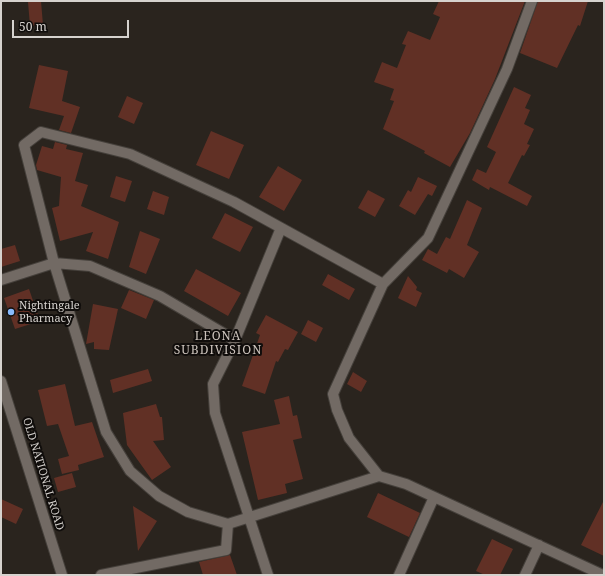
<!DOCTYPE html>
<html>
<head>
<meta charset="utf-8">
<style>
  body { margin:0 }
  #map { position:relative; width:605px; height:576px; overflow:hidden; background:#2a241e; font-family:"Noto Serif",serif }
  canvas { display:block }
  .frame { position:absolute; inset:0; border:2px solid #d6d2ce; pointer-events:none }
  .scale { position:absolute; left:12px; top:20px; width:117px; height:18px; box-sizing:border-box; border:2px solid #d6d2ce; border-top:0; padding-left:5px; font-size:12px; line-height:14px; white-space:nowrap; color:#d6d2ce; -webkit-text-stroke:3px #100d0b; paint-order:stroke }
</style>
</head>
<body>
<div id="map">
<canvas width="605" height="576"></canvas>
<div class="frame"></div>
<div class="scale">50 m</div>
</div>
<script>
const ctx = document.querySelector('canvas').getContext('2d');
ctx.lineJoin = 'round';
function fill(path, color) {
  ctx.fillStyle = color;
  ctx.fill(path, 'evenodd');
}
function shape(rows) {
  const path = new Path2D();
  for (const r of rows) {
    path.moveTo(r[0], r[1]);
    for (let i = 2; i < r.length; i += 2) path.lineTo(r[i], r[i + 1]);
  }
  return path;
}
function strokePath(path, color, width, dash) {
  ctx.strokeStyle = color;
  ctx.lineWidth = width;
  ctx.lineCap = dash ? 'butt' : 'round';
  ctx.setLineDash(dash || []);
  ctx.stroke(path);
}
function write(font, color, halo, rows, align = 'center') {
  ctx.font = font + ' "Noto Serif",serif';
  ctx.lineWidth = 4;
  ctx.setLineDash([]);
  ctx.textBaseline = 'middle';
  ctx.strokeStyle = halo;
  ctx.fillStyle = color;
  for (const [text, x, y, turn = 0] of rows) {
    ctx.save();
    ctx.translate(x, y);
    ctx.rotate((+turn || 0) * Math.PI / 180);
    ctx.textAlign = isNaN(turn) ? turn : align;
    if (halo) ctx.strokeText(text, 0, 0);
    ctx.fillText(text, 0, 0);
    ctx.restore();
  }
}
fill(shape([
  [41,1,43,25,30,26,28,2],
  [439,1,525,1,495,79,470,133,450,167,424,153,425,151,383,129,394,101,390,100,394,89,374,82,382,62,397,68,406,45,402,44,408,31,430,40,440,17,433,14],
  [538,1,588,1,580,26,578,25,557,68,520,53],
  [39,65,68,71,62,101,80,107,71,133,59,130,64,116,29,108],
  [514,87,531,95,525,108,530,110,524,124,534,129,527,144,530,145,524,156,522,155,508,183,532,196,527,206,490,187,489,190,472,180,477,169,486,173,496,152,487,147],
  [127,96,143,103,134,124,118,117],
  [211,131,244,145,229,179,196,165],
  [55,142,67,145,66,149,83,153,75,181,88,185,81,206,119,222,108,259,86,251,93,232,60,241,52,208,59,206,61,177,37,170,36,165,42,146,53,149],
  [278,166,302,180,284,211,259,197],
  [116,176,132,181,125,202,110,197],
  [418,177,437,186,432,196,428,194,415,215,399,206,408,190,411,192],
  [368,190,385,199,375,217,358,208],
  [153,191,169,197,164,215,147,209],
  [467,200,482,208,467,245,479,252,464,278,449,269,447,273,422,260,428,249,437,254,446,237,450,239],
  [225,213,253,227,240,252,212,238],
  [140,231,160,239,146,274,129,267],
  [15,245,20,261,1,267,1,249],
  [196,269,241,293,228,316,184,291],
  [328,274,355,289,349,300,322,285],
  [408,276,417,287,416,290,422,293,416,307,398,298],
  [29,289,40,321,15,329,4,298],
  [129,290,154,300,146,319,121,308],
  [93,304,118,309,109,350,94,349,94,342,86,344],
  [266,315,298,332,288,350,285,349,278,362,276,361,265,394,242,386,260,335,256,333],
  [308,320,323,328,316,342,301,334],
  [148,369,152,381,113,393,110,380],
  [353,372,367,381,361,392,347,384],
  [65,384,75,426,92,422,104,457,78,465,79,470,62,474,58,459,69,456,58,424,47,426,38,390],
  [289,396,293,416,297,415,302,438,293,440,303,479,285,484,287,493,258,500,242,432,280,424,274,400],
  [156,404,160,417,162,417,164,440,153,441,171,467,152,480,127,445,123,413],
  [72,473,76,487,58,492,54,478],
  [378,493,420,513,409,537,367,517],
  [1,499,23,509,16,524,1,517],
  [604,500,604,556,581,545],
  [133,506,157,521,138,551],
  [492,539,513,549,500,575,485,575,476,571],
  [230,555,237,575,203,575,199,562]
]), '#613025');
const minor = shape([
  [1,280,54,263,90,266,160,296,235,340],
  [383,284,234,202,130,154,41,132,24,145,54,263,106,432,130,471,159,496,188,512,228,524,379,476,406,484,603,575],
  [379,476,349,438,337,410,333,394,383,284,428,238,507,69,532,1],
  [101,575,226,550,228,524],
  [268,575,215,413,213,384,235,340,281,228],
  [399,575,434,497],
  [525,575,539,545]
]);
const secondary = shape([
  [1,381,62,575]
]);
strokePath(minor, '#45403b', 12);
strokePath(secondary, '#45403b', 12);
strokePath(minor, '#726a64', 10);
strokePath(secondary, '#726a64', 10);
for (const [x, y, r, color] of [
  [11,312,4,"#89bafc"]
]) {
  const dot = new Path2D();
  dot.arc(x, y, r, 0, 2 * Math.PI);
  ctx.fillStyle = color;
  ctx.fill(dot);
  strokePath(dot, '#100d0b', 1.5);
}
write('11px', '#d6d2ce', '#100d0b', [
  ["Nightingale",19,306],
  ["Pharmacy",19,319]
], 'left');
write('11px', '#d6d2ce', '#100d0b', [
  ["OLD NATIONAL ROAD",43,474,73]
]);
ctx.letterSpacing = '1px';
write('12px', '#ccc3bc', '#100d0b', [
  ["LEONA",218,337],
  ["SUBDIVISION",218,351]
]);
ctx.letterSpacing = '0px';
</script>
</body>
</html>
